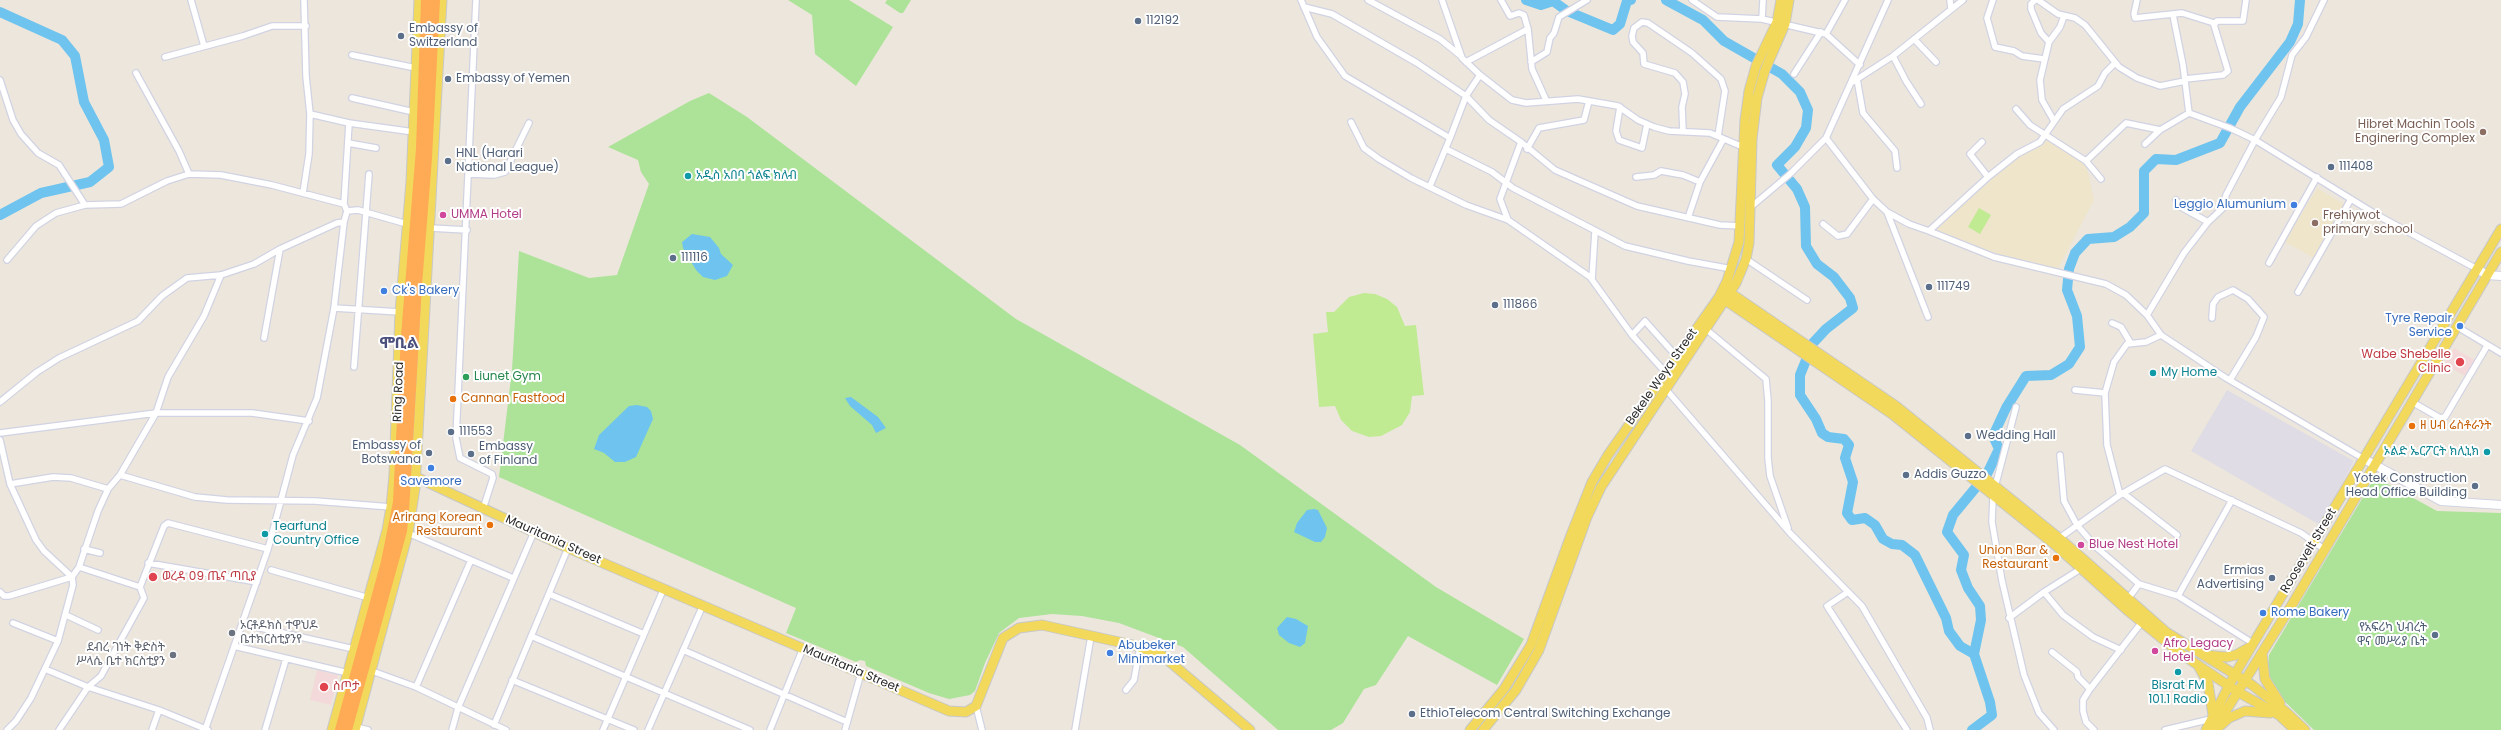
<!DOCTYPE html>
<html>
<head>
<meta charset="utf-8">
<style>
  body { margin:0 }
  canvas { display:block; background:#ece6dc }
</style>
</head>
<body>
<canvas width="2501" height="730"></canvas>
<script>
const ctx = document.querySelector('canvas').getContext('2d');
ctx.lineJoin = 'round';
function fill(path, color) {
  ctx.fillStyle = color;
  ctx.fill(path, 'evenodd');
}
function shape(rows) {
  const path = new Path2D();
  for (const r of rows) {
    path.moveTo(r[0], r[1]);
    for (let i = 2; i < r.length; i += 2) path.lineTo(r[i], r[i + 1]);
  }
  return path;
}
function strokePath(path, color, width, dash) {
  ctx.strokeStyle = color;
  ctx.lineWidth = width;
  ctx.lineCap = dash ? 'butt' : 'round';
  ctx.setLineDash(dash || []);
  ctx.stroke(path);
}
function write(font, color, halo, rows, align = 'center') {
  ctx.font = font + ' Poppins,"Noto Sans Ethiopic",sans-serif';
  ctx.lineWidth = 4;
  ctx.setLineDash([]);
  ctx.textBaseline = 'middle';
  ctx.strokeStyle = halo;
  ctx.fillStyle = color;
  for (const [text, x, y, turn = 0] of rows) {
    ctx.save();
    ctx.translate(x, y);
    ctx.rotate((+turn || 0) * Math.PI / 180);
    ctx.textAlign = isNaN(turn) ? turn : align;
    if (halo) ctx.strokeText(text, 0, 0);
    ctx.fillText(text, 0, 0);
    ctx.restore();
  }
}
fill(shape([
  [2227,390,2354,461,2320,525,2191,451]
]), '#dfdce5');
fill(shape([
  [2046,140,2086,164,2094,200,2058,269,1985,251,1936,230,2010,162,2044,143],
  [2317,188,2344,204,2314,258,2285,242]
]), '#eee5cb');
fill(shape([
  [2454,348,2476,361,2467,377,2444,364],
  [317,670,338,675,331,705,310,700]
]), '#f3d9d9');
fill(shape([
  [788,0,849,0,893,27,856,86,815,54,812,15],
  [887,0,911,0,903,13,900,13,885,3],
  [709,93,747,117,1016,319,1240,445,1436,587,1524,639,1497,685,1408,636,1376,685,1364,689,1343,723,1331,730,1278,730,1183,647,1119,623,1082,616,1052,614,1019,618,999,633,985,663,975,691,970,695,949,699,929,693,866,666,865,661,860,660,856,662,786,633,796,608,499,477,512,370,519,251,589,278,617,275,649,184,641,172,638,160,608,147,690,101],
  [2382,481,2437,511,2501,513,2501,730,2314,730,2274,691,2271,685,2268,666,2269,655,2372,482]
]), '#ace398');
fill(shape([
  [1979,208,1991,215,1980,234,1968,227],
  [1364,293,1375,294,1387,299,1397,307,1405,326,1416,325,1424,395,1412,396,1410,412,1402,425,1381,436,1369,437,1352,431,1341,420,1335,406,1319,407,1313,334,1328,332,1326,312,1334,312,1349,297]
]), '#c0eb93');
fill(shape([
  [692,234,710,237,719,248,721,254,733,265,727,276,715,280,703,277,696,270,683,248,682,242],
  [851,397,878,417,886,428,876,433,872,425,850,406,845,398],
  [637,405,647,407,651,411,653,419,636,457,625,462,615,462,604,453,594,449,599,435,629,406],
  [1314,509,1318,510,1327,528,1325,537,1321,542,1315,542,1294,532,1297,523,1307,510],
  [1287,617,1296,619,1308,626,1305,643,1300,647,1289,643,1279,635,1277,628]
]), '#6ec4ef');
strokePath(shape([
  [1526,0,1541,5,1553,1,1567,11,1613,30,1620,24,1627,1,1631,0],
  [1666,0,1703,20,1724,41,1782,74,1800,92,1808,110,1806,128,1795,147,1777,165,1797,189,1805,207,1806,246,1817,264,1834,277,1850,298,1853,308,1826,329,1813,343,1800,375,1800,395,1816,419,1822,433,1828,437,1844,439,1849,445,1845,458,1853,482,1847,513,1852,520,1865,518,1875,525,1883,539,1892,544,1902,545,1915,555,1946,618,1949,631,1960,646,1974,654,1990,702,1992,715,1972,730],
  [0,12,62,40,75,56,84,102,104,140,109,167,90,182,41,193,0,215],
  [1974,654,1981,620,1980,606,1968,588,1961,570,1964,555,1947,532,1953,515,1987,474,1999,449,1993,436,2006,408,2026,376,2051,375,2069,364,2080,347,2077,316,2067,290,2069,269,2075,253,2088,239,2114,237,2130,227,2144,213,2144,171,2156,159,2176,160,2220,143,2240,107,2290,42,2298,24,2300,0]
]), '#6ec4ef', 10);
const street = shape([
  [191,0,204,46],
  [304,0,306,76,310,114,349,123],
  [476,0,456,438,460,458,492,474,493,478,483,509],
  [1301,0,1317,37,1345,76,1450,138,1466,96,1480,75],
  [1368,0,1440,39,1461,56],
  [1442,0,1462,58,1480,75,1512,100,1526,103,1578,99,1618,106,1638,120,1654,127,1669,131,1710,133,1743,147],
  [1501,0,1510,16,1519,13,1524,15,1528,29],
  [1692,0,1717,17,1762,19,1826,34,1860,65],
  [1950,0,1951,9],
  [1993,0,1987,18,1995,47,2014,51,2022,56,2044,59],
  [2035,0,2031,4,2031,9,2041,33,2049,42],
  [2038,0,2058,14,2075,18,2085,25,2119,67,2137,78,2160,86,2185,81],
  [2137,0,2134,14,2135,18,2182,13,2214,23],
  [1304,7,1332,14,1417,63,1466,96,1489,120,1521,142,1555,170,1637,206,1720,225,1741,226],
  [2173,15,2183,65,2189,113],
  [1762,19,1763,0],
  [1826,34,1845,0],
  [1914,39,1936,62],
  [352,55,416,68],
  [1893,56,1906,81,1921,104],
  [165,57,243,36,272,26,306,26],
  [1466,62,1528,29,1532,69,1546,100],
  [1531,62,1547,52,1550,38,1554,33,1559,17,1587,0],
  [136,73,179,151,189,174],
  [1794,74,1821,32],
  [1857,79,1863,113,1895,151,1897,168],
  [2185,79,2223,75,2228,71,2214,25,2217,21,2243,21,2246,0],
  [0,80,13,120,21,134,38,153,59,165,85,205],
  [1851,83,1893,56,1963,0],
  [352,98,414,112],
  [1620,107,1616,131,1619,140,1642,148,1647,124],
  [2016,109,2030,125,2086,161,2101,179],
  [2054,121,2042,100,2040,80,2049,42,2060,27,2064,16],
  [1351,122,1364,148,1379,159,1411,178,1466,205,1508,220,1590,277,1632,335,1666,373],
  [1683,131,1682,107,1685,94,1683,82,1675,73,1644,64,1643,53,1633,42,1632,36,1634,28,1642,22,1648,23,1692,53,1721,79,1725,91,1718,136],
  [1826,138,1873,199,1887,212,1909,224,1929,231,1988,177,2017,154,2040,142,2063,109,2098,86,2105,73,2115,63],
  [1982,142,1970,154,1988,177],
  [348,143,376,148],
  [2145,144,2160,130,2189,113,2230,128,2255,140,2377,215,2477,269],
  [1446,149,1492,172,1513,188,1625,246,1688,261,1732,269],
  [1527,149,1539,128,1584,120,1589,101],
  [2086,161,2126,123,2160,130],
  [469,174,494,175,505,172,529,123],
  [1636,177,1654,175,1661,171,1683,175,1700,182,1723,140],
  [1430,186,1450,138],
  [303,193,309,154,310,114],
  [2176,200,2181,207,2208,222],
  [344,204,349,123,414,132],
  [1752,206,1790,174,1826,138,1888,0],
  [1887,212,1928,317],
  [1688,218,1700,182],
  [1508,220,1500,199,1521,142],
  [1823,224,1838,236,1847,234,1873,199],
  [430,228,467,230],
  [1929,231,1994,257,2106,284,2126,295,2147,315,2161,335,2146,342,2127,344,2114,362,2105,393,2107,445,2120,495],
  [1746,259,1807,300],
  [7,260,36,226,56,213,85,205,121,204,167,181,189,174,221,175,272,185,344,204,347,211],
  [2269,263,2317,177],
  [1592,279,1595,232],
  [2298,292,2351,199],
  [334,308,400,312],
  [2147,315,2184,253,2208,222,2223,208,2226,195,2255,140,2281,97,2292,55,2306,37,2324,0],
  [2212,318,2213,304,2218,297,2233,290,2248,299,2264,317,2256,337,2230,380],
  [2112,323,2121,327,2130,342],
  [2456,326,2501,353],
  [1707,330,1766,379,1768,401,1768,458,1770,476,1788,528],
  [1632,335,1645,321,1677,357],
  [2161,335,2226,378,2364,459],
  [264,338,280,249],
  [354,367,369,174],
  [1664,387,1790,533,1862,606,1927,718,1930,730],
  [2075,390,2105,393],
  [0,402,37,372,59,358,138,321,162,296,187,278,221,275,254,264,280,249,337,223,344,222,347,211,358,210,407,224],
  [2412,402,2440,418,2445,417,2487,346],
  [0,433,156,413,252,413,309,421],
  [0,440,10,484,36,540,44,551,72,577,73,585,58,641,31,698,16,721,7,730],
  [2060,455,2064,501,2077,525,2096,547,2139,584,2178,596,2254,644],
  [120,475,195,497,227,500,315,501,391,507],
  [10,484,53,477,71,478,108,489],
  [1995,487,2016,407],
  [2123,493,2177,535],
  [1993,497,1992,522,2002,581,2024,675,2039,713,2054,730],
  [408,533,513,578],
  [2058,539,2120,495,2165,469,2301,533,2324,549],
  [84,549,100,553],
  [148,563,257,582],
  [2082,568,2044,592,2063,615,2093,637,2121,650],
  [271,570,369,598],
  [140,587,164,526,168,523,268,549],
  [0,592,4,596,9,596,72,577,79,567,98,511,108,489,120,475,156,413,168,377,204,316,221,275],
  [1848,592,1827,606,1907,730],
  [549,594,644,634],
  [2178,596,2232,500],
  [2127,600,2139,584],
  [66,615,98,630],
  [2009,618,2044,592],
  [13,623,58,641],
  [252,626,354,649],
  [531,636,750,730],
  [234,646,348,673],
  [683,650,847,722],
  [2052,652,2077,672,2078,677,2090,689,2083,700,2083,711,2086,722,2094,730],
  [45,669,88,687,159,710,208,730],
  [372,671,416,687,506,730],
  [512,680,634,730],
  [416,687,471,560],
  [2090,689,2142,622],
  [1126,690,1134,680,1140,647],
  [976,706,982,730],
  [494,725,568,548],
  [356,727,368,730],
  [59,730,88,687,101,676,144,598,140,587,79,567],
  [152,730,159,710],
  [205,730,268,549,293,455,317,398,334,308,344,222],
  [265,730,286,659],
  [452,730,458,708,534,532],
  [603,730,664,588],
  [648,730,703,605],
  [770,730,803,648],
  [845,730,861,673],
  [1075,730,1091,636],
  [2165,730,2211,719]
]);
const secondary = shape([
  [2477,269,2487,275,2501,276],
  [2364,459,2441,501,2501,505]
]);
const primary = shape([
  [1726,290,1896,406,2059,538,2166,632,2252,685,2286,712,2305,730],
  [1722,298,1892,414,2054,544,2127,610,2180,653,2238,692,2279,715,2295,730],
  [400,474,416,477,568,548,949,711,966,712,976,706,1003,638,1019,628,1042,625,1137,646,1163,656,1250,730],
  [2262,653,2265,679,2280,703],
  [2204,655,2227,657,2236,655,2250,647],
  [2199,667,2208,683,2213,715],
  [2220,726,2229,718,2245,711,2270,713],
  [332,730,387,530,391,507,394,475,400,312,411,182,419,0],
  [355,730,408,533,415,488,442,0],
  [1470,730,1504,689,1531,645,1571,535,1592,482,1608,455,1719,297,1727,281,1739,242,1745,120,1749,91,1756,66,1777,22,1781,0],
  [1483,730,1516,690,1539,650,1587,517,1601,487,1736,283,1746,259,1749,243,1752,139,1757,98,1765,70,1785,24,1789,0],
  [2206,730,2235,674,2501,229],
  [2214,730,2293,603,2501,252]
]);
const highway = shape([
  [340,730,386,562,398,502,406,336,421,149,426,0],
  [347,730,402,531,404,511,417,285,427,158,435,0]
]);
strokePath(street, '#d1d3e3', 8);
strokePath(secondary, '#d1d3e3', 10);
strokePath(primary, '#c8c8c8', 11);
strokePath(highway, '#c8c8c8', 12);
strokePath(street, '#fff', 5.5);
strokePath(secondary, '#fff', 8);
strokePath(primary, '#f2d95b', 9);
strokePath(highway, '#ffaa54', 10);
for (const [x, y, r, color] of [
  [1138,21,4,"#5c6f8a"],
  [401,36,4,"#5c6f8a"],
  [448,79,4,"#5c6f8a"],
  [2483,132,4,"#8d6e63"],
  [448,161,4,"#5c6f8a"],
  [2331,167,4,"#5c6f8a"],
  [688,176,4,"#0f9aa8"],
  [2294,205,4,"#3f7fe0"],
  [443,215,4,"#d1479c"],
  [2315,223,4,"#8d6e63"],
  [673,258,4,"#5c6f8a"],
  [1929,287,4,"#5c6f8a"],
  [384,291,4,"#3f7fe0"],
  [1495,305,4,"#5c6f8a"],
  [2460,326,4,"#3f7fe0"],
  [2460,362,5,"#e0444e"],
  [2153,373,4,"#0f9aa8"],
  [466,377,4,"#2e9e5b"],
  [453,399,4,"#e8710a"],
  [2412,426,4,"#e8710a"],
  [451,432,4,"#5c6f8a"],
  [1968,436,4,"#5c6f8a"],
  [2487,452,4,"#0f9aa8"],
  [429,453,4,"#5c6f8a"],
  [471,454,4,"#5c6f8a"],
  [431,468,4,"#3f7fe0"],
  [1906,475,4,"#5c6f8a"],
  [2475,486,4,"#5c6f8a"],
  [490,525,4,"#e8710a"],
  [265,534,4,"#0f9aa8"],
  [2081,545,4,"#d1479c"],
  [2056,558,4,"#e8710a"],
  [153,577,5,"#e0444e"],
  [2272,578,4,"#5c6f8a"],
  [2263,613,4,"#3f7fe0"],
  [232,633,4,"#6b7280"],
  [2435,635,4,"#5c6f8a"],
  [2155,651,4,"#d1479c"],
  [1110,653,4,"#3f7fe0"],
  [173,655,4,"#6b7280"],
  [2178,672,4,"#0f9aa8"],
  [324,687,5,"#e0444e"],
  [1412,714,4,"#5c6f8a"]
]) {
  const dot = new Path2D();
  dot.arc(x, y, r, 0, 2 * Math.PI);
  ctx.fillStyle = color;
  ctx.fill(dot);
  strokePath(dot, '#fff', 1.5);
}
write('12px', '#4e5e75', '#fff', [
  ["112192",1146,21],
  ["Embassy of",409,29],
  ["Switzerland",409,43],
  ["Embassy of Yemen",456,79],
  ["HNL (Harari",456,154],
  ["National League)",456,168],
  ["111408",2339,167],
  ["111116",681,258],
  ["111749",1937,287],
  ["111866",1503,305],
  ["111553",459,432],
  ["Wedding Hall",1976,436],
  ["Embassy of",421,446,"right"],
  ["Botswana",421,460,"right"],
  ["Embassy",479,447],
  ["of Finland",479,461],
  ["Addis Guzzo",1914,475],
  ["Yotek Construction",2467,479,"right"],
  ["Head Office Building",2467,493,"right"],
  ["Ermias",2264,571,"right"],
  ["Advertising",2264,585,"right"],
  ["የአፍሪካ ህብረት",2427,628,"right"],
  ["ዋና መሥሪያ ቤት",2427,642,"right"],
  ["EthioTelecom Central Switching Exchange",1420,714]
], 'left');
write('12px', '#785e54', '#fff', [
  ["Hibret Machin Tools",2475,125],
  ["Enginering Complex",2475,139],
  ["Frehiywot",2323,216,"left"],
  ["primary school",2323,230,"left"]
], 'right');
write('12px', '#0d838f', '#fff', [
  ["አዲስ አበባ ጎልፍ ክለብ",696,176],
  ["My Home",2161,373],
  ["ኦልድ ኤርፖርት ክሊኒክ",2479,452,"right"],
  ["Tearfund",273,527],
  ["Country Office",273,541],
  ["Bisrat FM",2178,686,"center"],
  ["101.1 Radio",2178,700,"center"]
], 'left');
write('12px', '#366cbe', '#fff', [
  ["Leggio Alumunium",2286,205,"right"],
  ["Ck's Bakery",392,291],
  ["Tyre Repair",2452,319,"right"],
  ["Service",2452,333,"right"],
  ["Savemore",431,482,"center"],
  ["Rome Bakery",2271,613],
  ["Abubeker",1118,646],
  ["Minimarket",1118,660]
], 'left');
write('12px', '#b23c85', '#fff', [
  ["UMMA Hotel",451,215],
  ["Blue Nest Hotel",2089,545],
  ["Afro Legacy",2163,644],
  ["Hotel",2163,658]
], 'left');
write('12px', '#be3a42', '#fff', [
  ["Wabe Shebelle",2451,355,"right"],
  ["Clinic",2451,369,"right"],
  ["ወረዳ 09 ጤና ጣቢያ",162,577],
  ["ስጦታ",333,687]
], 'left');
write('12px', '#27864d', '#fff', [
  ["Liunet Gym",474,377]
], 'left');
write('12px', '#2a2a2a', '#fff', [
  ["Bekele Weya Street",1662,377,-55],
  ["Ring Road",399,392,-88],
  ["Mauritania Street",553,540,24],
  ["Roosevelt Street",2309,551,-59],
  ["Mauritania Street",851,669,23]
]);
write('12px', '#c56008', '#fff', [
  ["Cannan Fastfood",461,399],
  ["ዘ ሀብ ሬስቶራንት",2420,426],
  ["Arirang Korean",482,518,"right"],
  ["Restaurant",482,532,"right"],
  ["Union Bar &",2048,551,"right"],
  ["Restaurant",2048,565,"right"]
], 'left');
write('12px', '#5b616d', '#fff', [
  ["ኦርቶዶክስ ተዋህዶ",240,626],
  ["ቤተክርስቲያንየ",240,640],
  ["ደብረ ገነት ቅድስት",165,648,"right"],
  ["ሥላሴ ቤተ ክርስቲያን",165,662,"right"]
], 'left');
write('bold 16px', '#4a4f7b', '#fff', [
  ["ሞቢል",399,344]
]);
</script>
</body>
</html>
